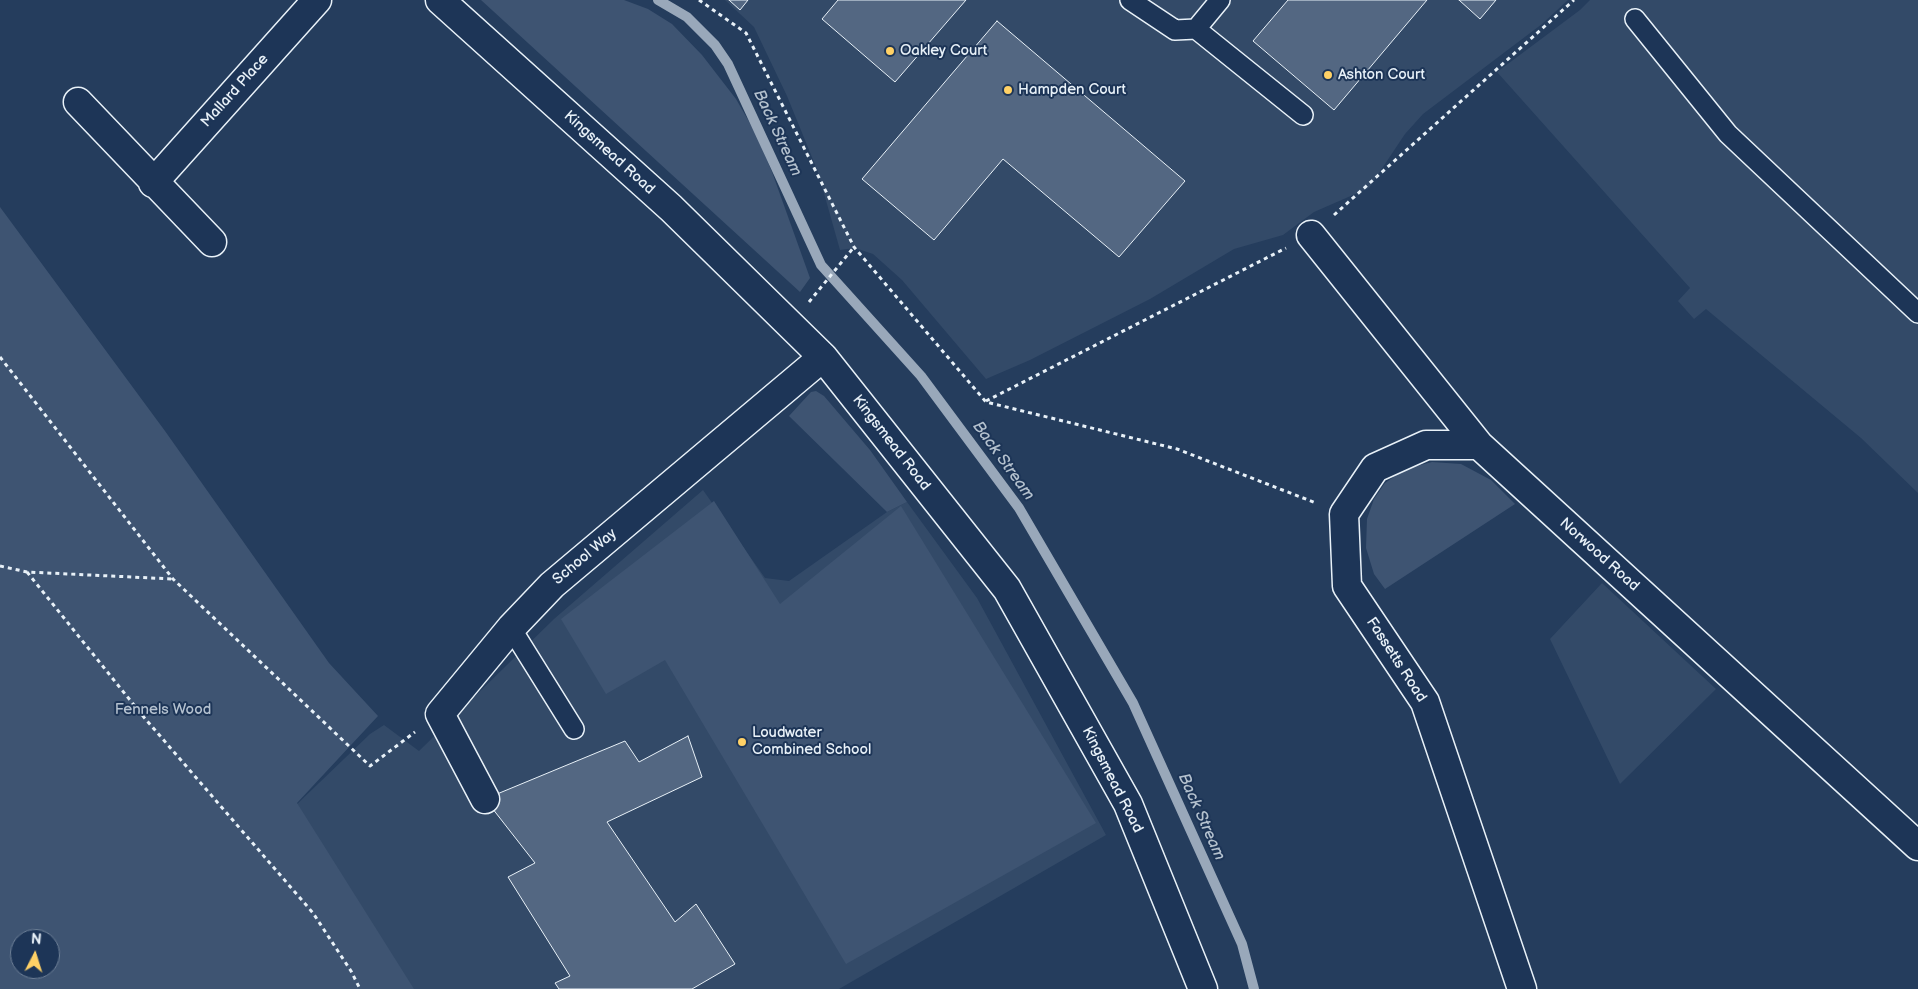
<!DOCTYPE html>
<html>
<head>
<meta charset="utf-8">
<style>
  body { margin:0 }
  #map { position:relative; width:1918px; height:989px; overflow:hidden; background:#253d5d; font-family:"Balsamiq Sans",sans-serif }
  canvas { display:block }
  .north { position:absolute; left:10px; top:929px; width:50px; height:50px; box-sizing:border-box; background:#1d3557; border:1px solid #6e8097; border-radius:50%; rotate:5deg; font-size:14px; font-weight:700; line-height:20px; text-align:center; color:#e8f1f8 }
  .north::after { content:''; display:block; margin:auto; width:18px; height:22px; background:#ffd166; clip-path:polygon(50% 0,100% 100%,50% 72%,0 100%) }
</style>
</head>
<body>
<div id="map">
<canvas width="1918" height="989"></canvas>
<div class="north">N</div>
</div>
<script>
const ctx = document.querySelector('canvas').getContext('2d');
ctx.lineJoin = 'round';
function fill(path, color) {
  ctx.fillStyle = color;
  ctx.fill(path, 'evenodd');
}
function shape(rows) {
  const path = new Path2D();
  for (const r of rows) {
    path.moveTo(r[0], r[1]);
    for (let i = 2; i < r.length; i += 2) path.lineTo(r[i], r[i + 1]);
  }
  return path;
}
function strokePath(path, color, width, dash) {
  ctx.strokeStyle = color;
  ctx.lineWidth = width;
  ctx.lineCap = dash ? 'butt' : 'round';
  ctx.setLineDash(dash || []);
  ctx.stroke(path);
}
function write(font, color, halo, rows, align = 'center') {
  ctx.font = font + ' "Balsamiq Sans",sans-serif';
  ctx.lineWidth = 4;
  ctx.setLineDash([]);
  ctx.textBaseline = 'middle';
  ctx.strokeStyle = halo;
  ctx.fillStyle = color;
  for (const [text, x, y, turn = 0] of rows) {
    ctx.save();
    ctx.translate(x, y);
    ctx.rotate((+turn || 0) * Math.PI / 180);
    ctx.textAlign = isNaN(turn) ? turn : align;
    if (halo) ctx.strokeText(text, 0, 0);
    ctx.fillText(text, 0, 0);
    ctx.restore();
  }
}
fill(shape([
  [725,0,1568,0,1542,24,1423,114,1405,134,1369,188,1314,212,1283,235,1234,249,1150,299,1030,360,986,379,902,280,873,254,855,248,840,250,818,172,787,96,754,27],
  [1590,0,1918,0,1918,493,1861,438,1706,309,1694,319,1678,301,1690,288,1497,72,1580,10],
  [703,490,765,578,789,581,887,512,907,502,977,598,1106,835,839,989,381,989,270,830,370,734,384,725,419,751,554,619],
  [1602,583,1716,689,1620,784,1550,639]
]), '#334a68');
fill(shape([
  [481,0,624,0,648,9,672,24,702,55,736,99,755,132,772,172,810,278,800,292],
  [0,207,165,431,329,663,378,716,297,803,414,989,0,989],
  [20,939,50,939,50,969,20,969],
  [816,391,824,396,870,450,907,502,887,512,789,416,811,392],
  [1432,462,1461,464,1491,480,1515,504,1385,589,1374,574,1366,548,1367,519,1374,499,1385,483,1405,469],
  [714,501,780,604,901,506,1096,823,846,964,665,660,606,694,561,619]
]), '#3e5472');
strokePath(shape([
  [658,0,687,17,715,45,728,64,821,265,921,376,1019,508,1133,703,1242,944,1254,989]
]), '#99a8ba', 10);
const building = shape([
  [729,0,748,0,740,10,729,0],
  [838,0,966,0,895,82,822,19,838,0],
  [1288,0,1427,0,1334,110,1253,41,1288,0],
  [1459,0,1496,0,1480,19,1459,0],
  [997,21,1185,181,1119,257,1003,159,934,240,862,179,997,21],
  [688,736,702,777,607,822,675,922,696,904,735,964,692,989,559,989,555,983,570,976,508,877,535,863,485,799,625,741,639,762,688,736]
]);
fill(building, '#536782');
strokePath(building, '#e8f1f8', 1);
const service = shape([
  [1130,0,1175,30,1196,29,1220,0],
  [1635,19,1728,134,1918,313],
  [1196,29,1303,115],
  [511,628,574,729]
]);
const minor = shape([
  [440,0,671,208,823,357,1007,589,1128,804,1203,989],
  [78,102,212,242],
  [153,183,317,0],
  [1311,235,1479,445,1918,846],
  [1479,445,1426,445,1375,468,1344,514,1347,586,1425,702,1522,989],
  [485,799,440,714,511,628,552,585,823,357]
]);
strokePath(service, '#e8f1f8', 22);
strokePath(minor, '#e8f1f8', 31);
strokePath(shape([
  [699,0,746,33,854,247,986,402,1177,449,1316,503],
  [1334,215,1574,0],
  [809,302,854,247],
  [0,357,173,579,370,766,415,732],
  [986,401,1286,248],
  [0,566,27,572,173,579],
  [27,572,142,715,313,913,351,971,360,989]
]), '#e8f1f8', 3, [4, 4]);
strokePath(service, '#1d3557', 19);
strokePath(minor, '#1d3557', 28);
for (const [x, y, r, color] of [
  [890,51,5,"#ffd166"],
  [1328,75,5,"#ffd166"],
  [1008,90,5,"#ffd166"],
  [742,742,5,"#ffd166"]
]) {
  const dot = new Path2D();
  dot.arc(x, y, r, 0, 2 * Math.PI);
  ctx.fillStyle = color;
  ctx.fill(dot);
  strokePath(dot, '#1d3557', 2);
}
write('15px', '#e8f1f8', '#1d3557', [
  ["Oakley Court",900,51],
  ["Ashton Court",1338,75],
  ["Hampden Court",1018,90],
  ["Loudwater",752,733],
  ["Combined School",752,750]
], 'left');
write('15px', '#e8f1f8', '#1d3557', [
  ["Mallard Place",235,91,-48],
  ["Kingsmead Road",609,153,42],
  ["Kingsmead Road",891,443,52],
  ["Norwood Road",1599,555,42],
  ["School Way",585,557,-40],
  ["Fassetts Road",1396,660,57],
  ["Kingsmead Road",1112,780,63]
]);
write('15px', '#b5c2d0', '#1d3557', [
  ["Fennels Wood",163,710]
]);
write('italic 16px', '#b4c1ce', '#1d3557', [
  ["Back Stream",777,133,65],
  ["Back Stream",1003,461,54],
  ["Back Stream",1201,817,66]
]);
</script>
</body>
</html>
